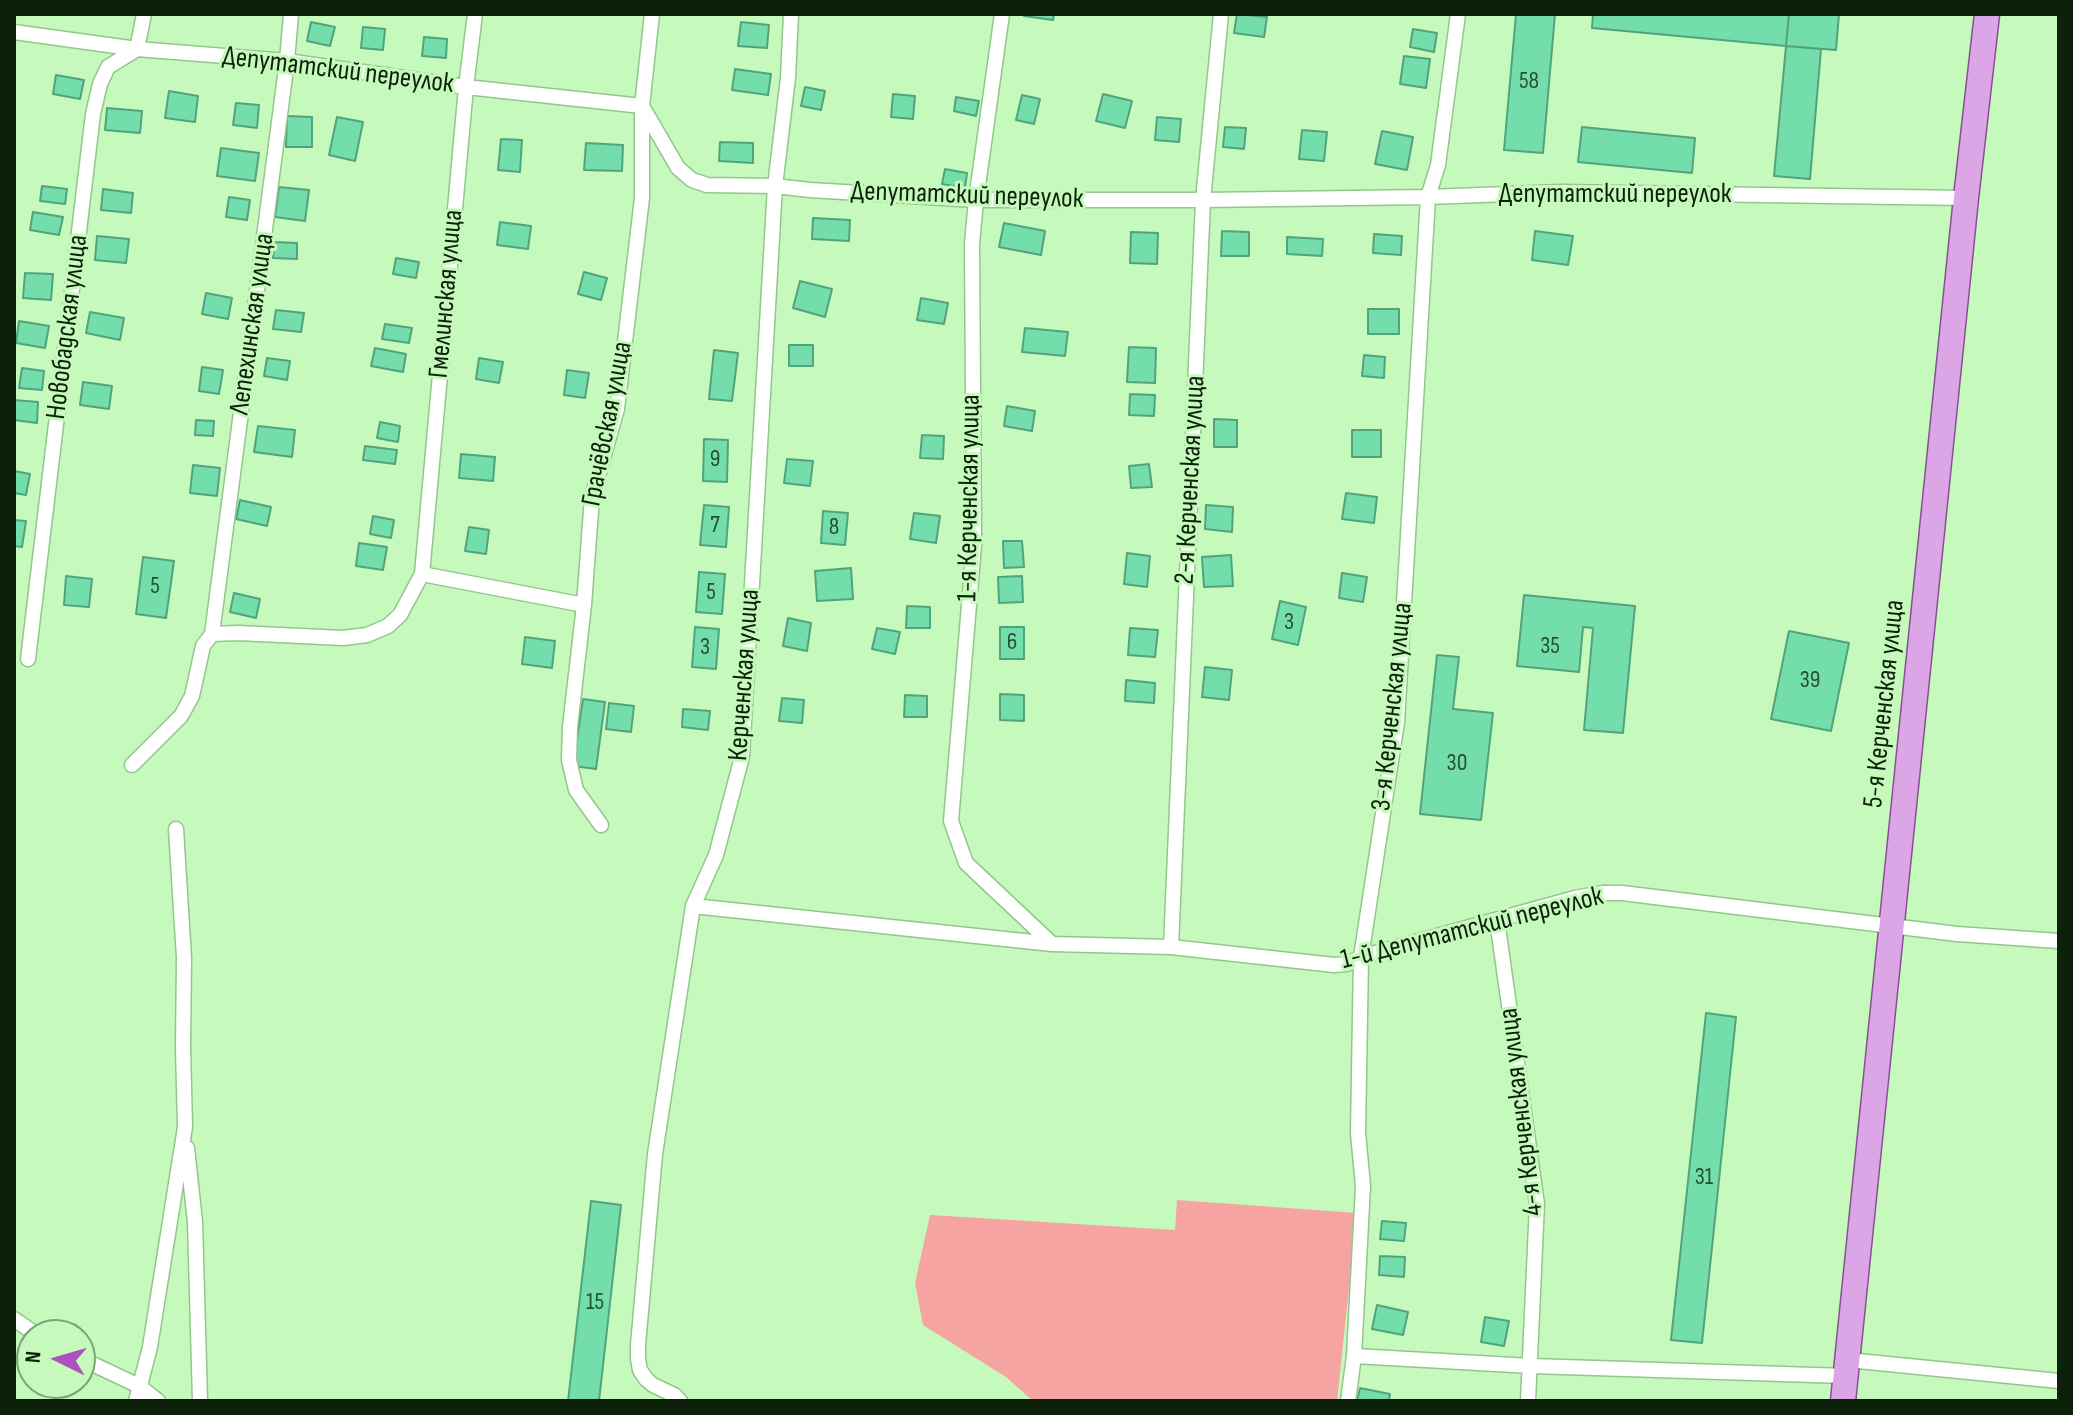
<!DOCTYPE html>
<html>
<head>
<meta charset="utf-8">
<style>
  body { margin:0 }
  #map { position:relative; width:2073px; height:1415px; overflow:hidden; background:#c5fabc; font-family:"Sofia Sans Condensed",sans-serif }
  canvas { display:block }
  .frame { position:absolute; inset:0; border:16px solid #0d210a; pointer-events:none }
  .north { position:absolute; left:16px; top:1319px; width:80px; height:80px; box-sizing:border-box; background:#c5fabc; border:2px solid #7ba375; border-radius:50%; rotate:275deg; font-size:22px; font-weight:700; line-height:32px; text-align:center; color:#0d210a }
  .north::after { content:''; display:block; margin:auto; width:28px; height:36px; background:#ad52bd; clip-path:polygon(50% 0,100% 100%,50% 72%,0 100%) }
</style>
</head>
<body>
<div id="map">
<canvas width="2073" height="1415"></canvas>
<div class="frame"></div>
<div class="north">N</div>
</div>
<script>
const ctx = document.querySelector('canvas').getContext('2d');
ctx.lineJoin = 'round';
function fill(path, color) {
  ctx.fillStyle = color;
  ctx.fill(path, 'evenodd');
}
function shape(rows) {
  const path = new Path2D();
  for (const r of rows) {
    path.moveTo(r[0], r[1]);
    for (let i = 2; i < r.length; i += 2) path.lineTo(r[i], r[i + 1]);
  }
  return path;
}
function strokePath(path, color, width, dash) {
  ctx.strokeStyle = color;
  ctx.lineWidth = width;
  ctx.lineCap = dash ? 'butt' : 'round';
  ctx.setLineDash(dash || []);
  ctx.stroke(path);
}
function write(font, color, halo, rows, align = 'center') {
  ctx.font = font + ' "Sofia Sans Condensed",sans-serif';
  ctx.lineWidth = 6;
  ctx.setLineDash([]);
  ctx.textBaseline = 'middle';
  ctx.strokeStyle = halo;
  ctx.fillStyle = color;
  for (const [text, x, y, turn = 0] of rows) {
    ctx.save();
    ctx.translate(x, y);
    ctx.rotate((+turn || 0) * Math.PI / 180);
    ctx.textAlign = isNaN(turn) ? turn : align;
    if (halo) ctx.strokeText(text, 0, 0);
    ctx.fillText(text, 0, 0);
    ctx.restore();
  }
}
fill(shape([
  [1177,1200,1357,1213,1337,1401,1033,1401,1006,1377,923,1325,915,1283,930,1215,1175,1230]
]), '#f5a4a2');
const building = shape([
  [1024,14,1054,14,1053,20,1024,16,1024,14],
  [1237,14,1267,17,1264,37,1234,33,1237,14],
  [1516,14,1555,14,1543,153,1504,150,1516,14],
  [1593,14,1789,14,1786,46,1592,28,1593,14],
  [1789,14,1839,14,1836,50,1786,46,1789,14],
  [311,22,335,27,330,46,307,41,311,22],
  [741,22,769,25,767,48,738,46,741,22],
  [363,27,385,29,383,50,361,48,363,27],
  [1413,29,1437,33,1434,52,1410,47,1413,29],
  [424,37,447,39,446,58,422,56,424,37],
  [1786,46,1821,49,1810,179,1774,176,1786,46],
  [1404,56,1430,59,1426,88,1400,84,1404,56],
  [735,69,771,74,768,95,732,90,735,69],
  [56,75,84,80,80,99,53,94,56,75],
  [805,87,825,91,821,110,801,106,805,87],
  [169,91,198,96,195,122,165,118,169,91],
  [893,94,915,96,913,119,891,117,893,94],
  [1103,94,1132,101,1125,128,1096,121,1103,94],
  [1022,95,1040,99,1034,124,1016,120,1022,95],
  [956,97,979,101,976,116,954,111,956,97],
  [236,103,259,105,257,128,233,125,236,103],
  [107,108,142,111,140,133,105,130,107,108],
  [287,116,312,117,312,147,286,147,287,116],
  [337,117,363,122,355,161,329,155,337,117],
  [1157,117,1181,119,1179,142,1155,140,1157,117],
  [1225,127,1246,128,1244,149,1223,147,1225,127],
  [1582,127,1695,138,1692,173,1578,162,1582,127],
  [1302,130,1327,132,1324,161,1299,159,1302,130],
  [1382,131,1413,137,1407,170,1375,164,1382,131],
  [501,139,522,140,520,172,498,170,501,139],
  [720,142,753,143,753,163,719,161,720,142],
  [586,143,623,145,622,171,584,170,586,143],
  [221,148,259,153,255,181,217,176,221,148],
  [945,169,967,173,965,188,942,184,945,169],
  [42,186,67,189,65,204,40,201,42,186],
  [279,187,309,190,305,221,275,217,279,187],
  [103,189,133,193,131,213,101,210,103,189],
  [229,197,250,200,247,220,226,217,229,197],
  [33,212,63,217,59,235,30,230,33,212],
  [813,218,850,220,849,241,812,239,813,218],
  [500,222,531,226,528,249,497,245,500,222],
  [1004,223,1045,231,1041,255,999,247,1004,223],
  [1222,231,1249,232,1249,256,1221,256,1222,231],
  [1535,231,1573,236,1568,265,1532,260,1535,231],
  [1131,232,1158,233,1157,264,1130,263,1131,232],
  [1374,234,1402,236,1401,255,1373,253,1374,234],
  [97,236,129,239,126,263,95,260,97,236],
  [1287,237,1323,239,1322,256,1287,254,1287,237],
  [274,242,297,243,297,259,273,258,274,242],
  [396,258,419,262,416,278,393,274,396,258],
  [584,272,607,278,601,300,578,294,584,272],
  [25,273,53,274,51,300,23,298,25,273],
  [800,281,832,289,825,317,793,308,800,281],
  [206,293,232,298,228,319,202,314,206,293],
  [921,298,948,303,944,324,917,320,921,298],
  [1368,309,1399,309,1399,334,1368,334,1368,309],
  [276,310,304,313,301,332,273,329,276,310],
  [90,312,124,318,120,340,86,333,90,312],
  [19,321,49,326,45,348,16,343,19,321],
  [385,324,412,328,409,343,382,339,385,324],
  [1025,328,1068,332,1065,356,1022,352,1025,328],
  [789,345,813,345,813,366,789,366,789,345],
  [1129,347,1156,348,1155,383,1127,382,1129,347],
  [375,348,406,354,403,372,371,366,375,348],
  [714,350,738,353,732,401,709,399,714,350],
  [1364,355,1385,357,1384,378,1362,376,1364,355],
  [267,358,290,361,287,380,264,376,267,358],
  [479,358,503,362,499,383,476,379,479,358],
  [202,367,223,370,219,394,199,391,202,367],
  [22,368,44,371,42,390,19,388,22,368],
  [567,370,589,373,585,398,564,395,567,370],
  [83,382,112,386,109,409,80,405,83,382],
  [1130,394,1155,395,1154,416,1129,415,1130,394],
  [14,400,38,402,37,423,14,420,14,400],
  [1007,406,1035,411,1032,431,1004,426,1007,406],
  [1214,419,1237,420,1237,447,1214,447,1214,419],
  [196,420,214,421,213,436,195,435,196,420],
  [380,422,400,426,398,442,377,438,380,422],
  [258,426,295,430,292,457,254,452,258,426],
  [1352,430,1381,430,1381,457,1352,457,1352,430],
  [922,435,944,436,943,459,920,458,922,435],
  [704,439,728,440,727,482,703,481,704,439],
  [365,446,397,450,395,464,363,460,365,446],
  [461,454,495,457,493,481,459,478,461,454],
  [787,459,813,461,810,486,784,483,787,459],
  [1149,464,1152,487,1131,488,1129,466,1149,464],
  [193,465,220,468,217,496,190,493,193,465],
  [14,471,30,474,26,495,14,493,14,471],
  [1346,493,1377,497,1374,523,1342,519,1346,493],
  [240,500,271,507,267,526,236,519,240,500],
  [704,505,729,507,726,547,700,545,704,505],
  [1206,505,1233,507,1232,532,1205,529,1206,505],
  [823,511,848,513,845,545,821,543,823,511],
  [914,513,940,516,936,543,910,539,914,513],
  [373,516,394,520,391,538,370,534,373,516],
  [14,520,26,521,22,547,14,546,14,520],
  [469,527,489,530,486,554,465,551,469,527],
  [1003,541,1022,541,1024,567,1004,568,1003,541],
  [359,543,387,547,383,570,356,566,359,543],
  [1127,553,1150,556,1147,587,1124,584,1127,553],
  [1231,555,1233,586,1204,587,1202,557,1231,555],
  [143,557,174,561,166,618,136,614,143,557],
  [851,568,853,599,817,601,815,571,851,568],
  [699,572,725,574,722,614,696,612,699,572],
  [1342,573,1367,577,1363,602,1339,598,1342,573],
  [66,576,92,579,89,607,64,605,66,576],
  [1022,576,1023,602,999,603,998,577,1022,576],
  [234,593,260,599,256,618,230,612,234,593],
  [1524,595,1635,606,1623,733,1584,730,1593,628,1583,627,1579,672,1517,666,1524,595],
  [1280,601,1306,607,1298,645,1272,639,1280,601],
  [907,606,930,607,930,628,906,628,907,606],
  [788,618,811,623,807,651,783,646,788,618],
  [695,627,719,629,716,669,692,667,695,627],
  [1000,627,1024,627,1024,659,1000,659,1000,627],
  [877,628,900,632,895,654,872,649,877,628],
  [1130,628,1158,630,1155,657,1128,655,1130,628],
  [1789,631,1849,643,1831,731,1771,719,1789,631],
  [525,637,555,641,552,668,522,664,525,637],
  [1437,655,1459,657,1453,709,1493,713,1481,820,1420,814,1437,655],
  [1205,667,1232,670,1229,700,1202,697,1205,667],
  [1126,680,1155,683,1154,703,1125,701,1126,680],
  [1000,694,1024,695,1024,721,1000,720,1000,694],
  [905,695,927,696,927,717,904,717,905,695],
  [782,698,804,700,802,723,779,721,782,698],
  [583,699,605,702,596,769,573,766,583,699],
  [609,703,634,706,631,732,606,729,609,703],
  [683,709,710,711,708,730,682,727,683,709],
  [1706,1013,1736,1017,1702,1343,1671,1340,1706,1013],
  [591,1201,621,1205,599,1401,568,1401,591,1201],
  [1382,1221,1406,1223,1404,1241,1380,1239,1382,1221],
  [1380,1256,1405,1257,1404,1277,1379,1275,1380,1256],
  [1377,1305,1408,1312,1403,1335,1372,1329,1377,1305],
  [1485,1317,1509,1321,1504,1346,1481,1342,1485,1317],
  [1360,1388,1390,1394,1389,1401,1357,1401,1360,1388]
]);
fill(building, '#73deab');
strokePath(building, '#52a37d', 2);
const minor = shape([
  [1002,14,976,200,972,244,974,545,951,821,966,863,1051,943],
  [14,32,137,49,287,61,466,87,642,106,678,168,692,180,707,185,775,186,810,190,976,200,1203,200,1428,197,1560,192,1966,198],
  [422,574,466,87,475,14],
  [212,634,287,61,291,14],
  [28,659,93,114,100,84,108,67,137,49,144,14],
  [132,765,181,716,192,696,203,646,212,634,238,633,343,638,367,635,388,626,400,615,422,574,584,605],
  [601,825,576,790,569,760,570,727,584,605,592,497,617,409,642,198,642,106,652,14],
  [693,906,1052,944,1171,947,1334,965,1347,964,1361,957,1575,898,1602,893,1622,893,1957,934,2059,941],
  [1497,920,1537,1204,1528,1401],
  [1171,947,1203,200,1221,14],
  [187,1148,195,1222,200,1401],
  [14,1319,37,1335],
  [1354,1356,1531,1366,1846,1376],
  [80,1358,139,1386,158,1401],
  [1848,1360,2059,1381],
  [136,1401,150,1347,185,1127,183,1047,184,958,176,829],
  [680,1401,674,1395,653,1385,646,1379,640,1370,638,1359,638,1345,655,1154,693,906,716,855,742,757,775,186,788,78,791,14],
  [1348,1401,1354,1356,1363,1186,1358,1133,1361,957,1397,722,1428,197,1438,165,1458,14]
]);
const primary = shape([
  [1843,1401,1966,198,1987,14]
]);
strokePath(minor, '#93c68b', 17);
strokePath(primary, '#85518f', 27);
strokePath(minor, '#fff', 14);
strokePath(primary, '#dca6e6', 24);
write('24px', '#265032', null, [
  ["58",1529,82],
  ["9",715,460],
  ["7",715,526],
  ["8",834,528],
  ["5",155,587],
  ["5",711,593],
  ["3",1289,623],
  ["6",1012,643],
  ["35",1550,647],
  ["3",705,648],
  ["39",1810,681],
  ["30",1457,764],
  ["31",1704,1178],
  ["15",595,1303]
]);
write('28px', '#0d210a', '#c5fabc', [
  ["Депутатский переулок",338,71,7],
  ["Депутатский переулок",1615,195],
  ["Депутатский переулок",967,196,2],
  ["Гмелинская улица",447,294,-85],
  ["Лепехинская улица",253,324,-82],
  ["Новобадская улица",68,327,-83],
  ["Грачёвская улица",608,424,-79],
  ["2-я Керченская улица",1191,480,-87],
  ["1-я Керченская улица",970,498,-89],
  ["Керченская улица",745,675,-86],
  ["5-я Керченская улица",1885,704,-84],
  ["3-я Керченская улица",1393,707,-84],
  ["1-й Депутатский переулок",1472,929,-14],
  ["4-я Керченская улица",1522,1112,-97]
]);
</script>
</body>
</html>
